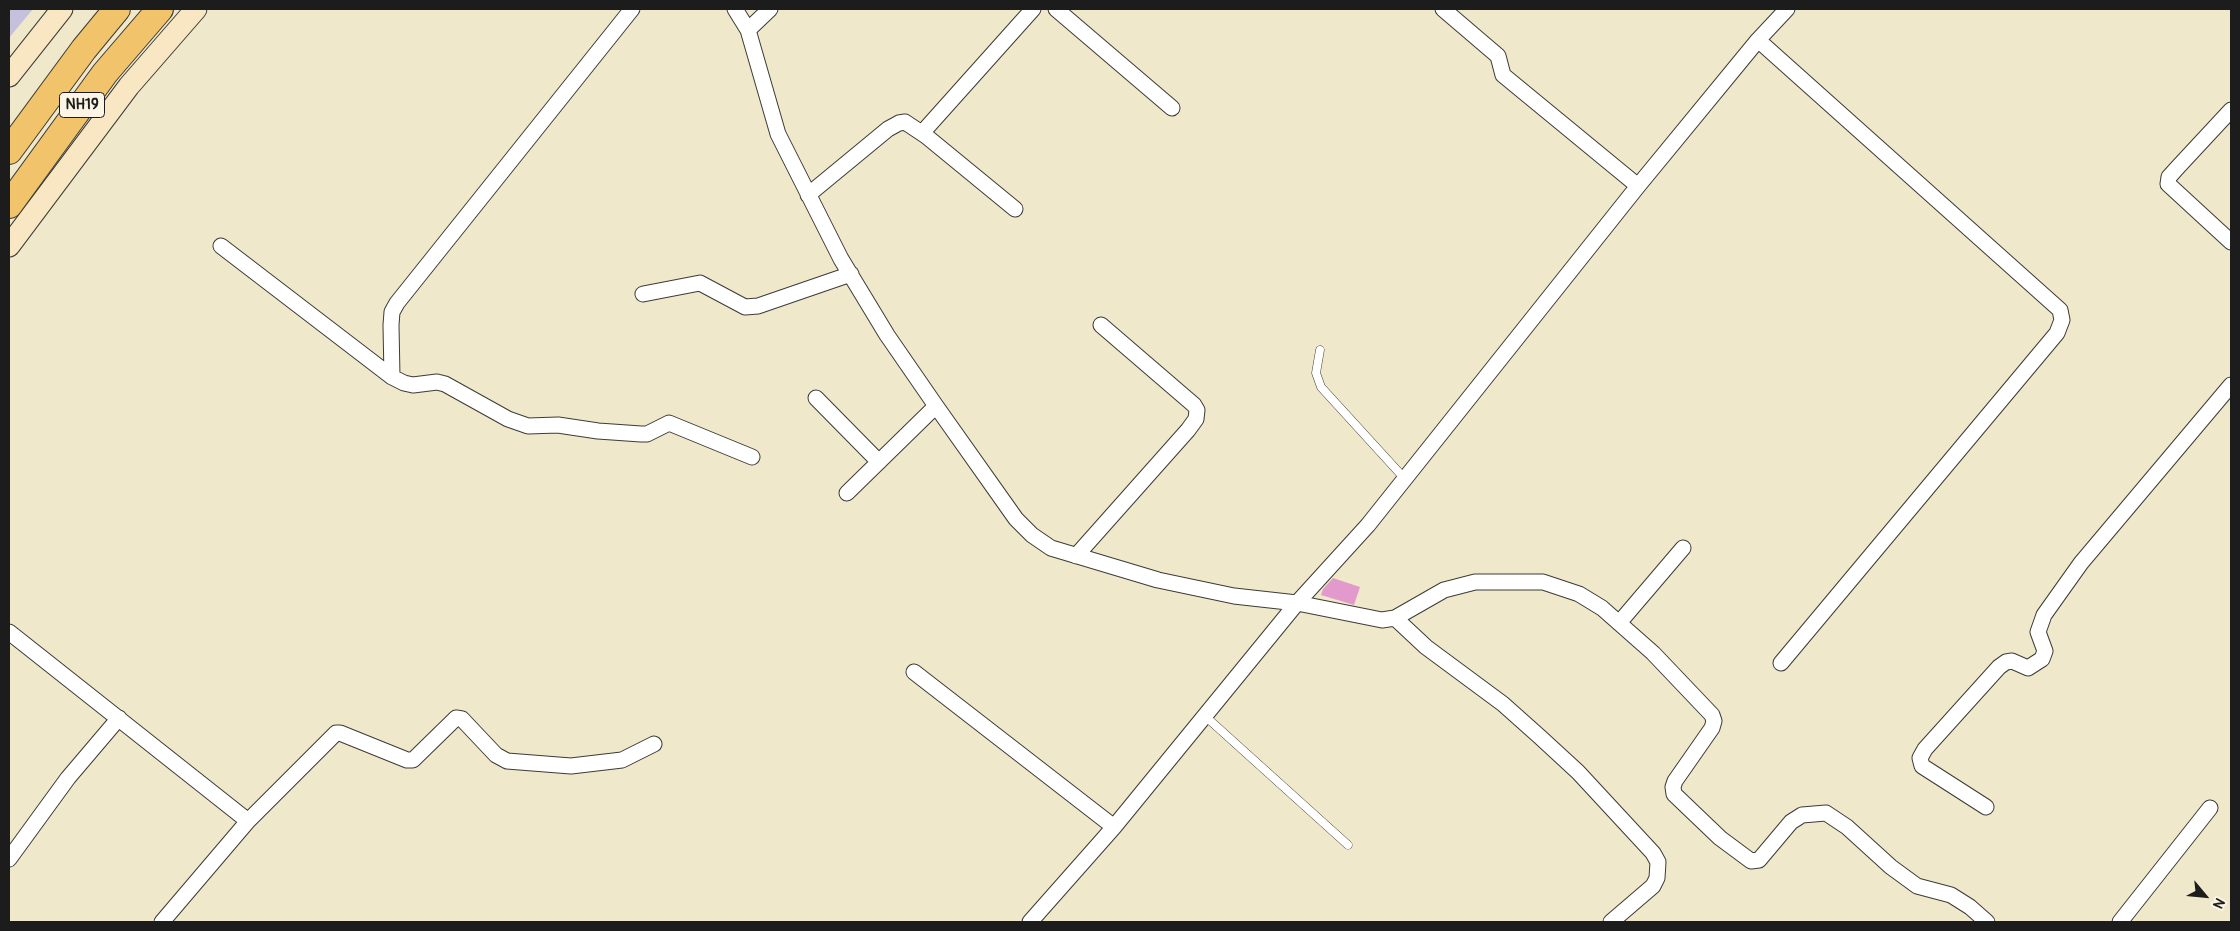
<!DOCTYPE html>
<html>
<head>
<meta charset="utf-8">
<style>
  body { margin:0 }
  #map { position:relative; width:2240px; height:931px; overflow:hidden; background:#efe8cb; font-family:Pangolin,sans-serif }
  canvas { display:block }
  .frame { position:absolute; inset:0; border:10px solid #1c1c1c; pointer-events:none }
  .north { position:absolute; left:2180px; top:871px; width:50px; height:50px; -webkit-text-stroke:4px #fcf5e5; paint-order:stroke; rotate:118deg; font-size:14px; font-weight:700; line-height:20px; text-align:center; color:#1c1c1c }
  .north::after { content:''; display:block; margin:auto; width:18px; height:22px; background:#1c1c1c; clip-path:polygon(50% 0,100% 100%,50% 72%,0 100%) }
</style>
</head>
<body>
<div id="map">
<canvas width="2240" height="931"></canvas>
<div class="frame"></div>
<div class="north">N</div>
</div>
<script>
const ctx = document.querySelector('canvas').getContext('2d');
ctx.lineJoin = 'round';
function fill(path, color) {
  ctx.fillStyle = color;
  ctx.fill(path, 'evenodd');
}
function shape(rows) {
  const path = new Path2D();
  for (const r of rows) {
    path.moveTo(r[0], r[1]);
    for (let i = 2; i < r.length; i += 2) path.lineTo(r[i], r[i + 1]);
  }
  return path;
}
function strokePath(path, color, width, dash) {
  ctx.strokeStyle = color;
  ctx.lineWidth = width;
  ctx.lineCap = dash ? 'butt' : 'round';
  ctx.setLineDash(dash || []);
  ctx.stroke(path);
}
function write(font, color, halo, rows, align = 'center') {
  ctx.font = font + ' Pangolin,sans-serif';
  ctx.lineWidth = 5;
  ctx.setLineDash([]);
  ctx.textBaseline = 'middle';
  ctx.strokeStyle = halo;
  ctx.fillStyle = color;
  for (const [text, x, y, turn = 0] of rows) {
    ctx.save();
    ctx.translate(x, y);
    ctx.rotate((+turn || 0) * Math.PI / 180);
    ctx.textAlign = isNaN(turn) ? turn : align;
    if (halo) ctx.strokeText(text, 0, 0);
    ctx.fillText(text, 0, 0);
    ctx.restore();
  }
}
fill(shape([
  [9,9,33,9,9,38]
]), '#c5c0db');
fill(shape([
  [1333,578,1360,587,1354,605,1321,595,1323,589]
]), '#e29acd');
const lane = shape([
  [1320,350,1316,373,1321,387,1405,479],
  [1205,716,1348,845]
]);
const street = shape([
  [735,9,748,30,778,134,841,259,887,335,936,406,1016,519,1032,535,1051,548,1158,580,1234,596,1297,603,1382,620,1395,618,1444,590,1475,582,1543,582,1579,594,1602,608,1653,653,1712,715,1714,721,1712,728,1675,781,1673,787,1674,794,1720,838,1751,861,1759,860,1791,822,1802,815,1826,813,1847,827,1891,867,1917,886,1951,895,1970,907,1987,922],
  [1056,9,1172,108],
  [1443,9,1498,56,1503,75,1638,186],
  [748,30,770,9],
  [1758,40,2060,310,2062,320,2057,333,1781,663],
  [2231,110,2178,167,2169,177,2168,184,2231,242],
  [922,133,1033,9],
  [808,195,888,129,899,123,905,122,926,136,1015,209],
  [221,246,392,377,404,383,413,385,437,382,445,384,508,419,528,426,558,425,598,431,641,434,647,434,669,423,752,457],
  [643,294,700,283,745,307,758,306,851,274],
  [392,377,391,325,392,312,397,303,632,9],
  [816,398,879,462],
  [847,493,936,406],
  [1076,556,1188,430,1196,419,1197,410,1194,405,1101,325],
  [1395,618,1426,647,1503,704,1540,737,1578,772,1653,853,1658,862,1657,878,1653,886,1611,922],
  [1619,623,1683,548],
  [9,632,248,821],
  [914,672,1114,827],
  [1986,807,1922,766,1920,758,1925,749,1999,667,2006,662,2012,661,2028,668,2042,659,2045,651,2038,632,2044,615,2081,563,2231,385],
  [9,859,68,778,119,718],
  [162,922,248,821,336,733,340,733,407,760,413,760,456,718,462,719,496,755,507,761,571,766,622,760,654,744],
  [1030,922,1114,827,1297,603,1368,525,1638,186,1758,40,1787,9],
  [2120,922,2210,808]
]);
const secondary = shape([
  [9,76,62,9],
  [9,246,129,86,196,9]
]);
const highway = shape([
  [9,151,84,49,117,9],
  [9,205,105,73,160,9]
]);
strokePath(lane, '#3c3b36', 9);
strokePath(street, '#3c3b36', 17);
strokePath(secondary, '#3c3b36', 23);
strokePath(highway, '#3c3b36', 28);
strokePath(lane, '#fff', 8);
strokePath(street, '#fff', 15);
strokePath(secondary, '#f9e7c3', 21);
strokePath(highway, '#f1c36a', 26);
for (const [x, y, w] of [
  [82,105,45]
]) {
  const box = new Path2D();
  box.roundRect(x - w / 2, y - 12.5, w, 25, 4);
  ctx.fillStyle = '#fcf5e5';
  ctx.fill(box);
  strokePath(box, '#1c1c1c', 1);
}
write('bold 15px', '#1c1c1c', null, [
  ["NH19",82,105]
]);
</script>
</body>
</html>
